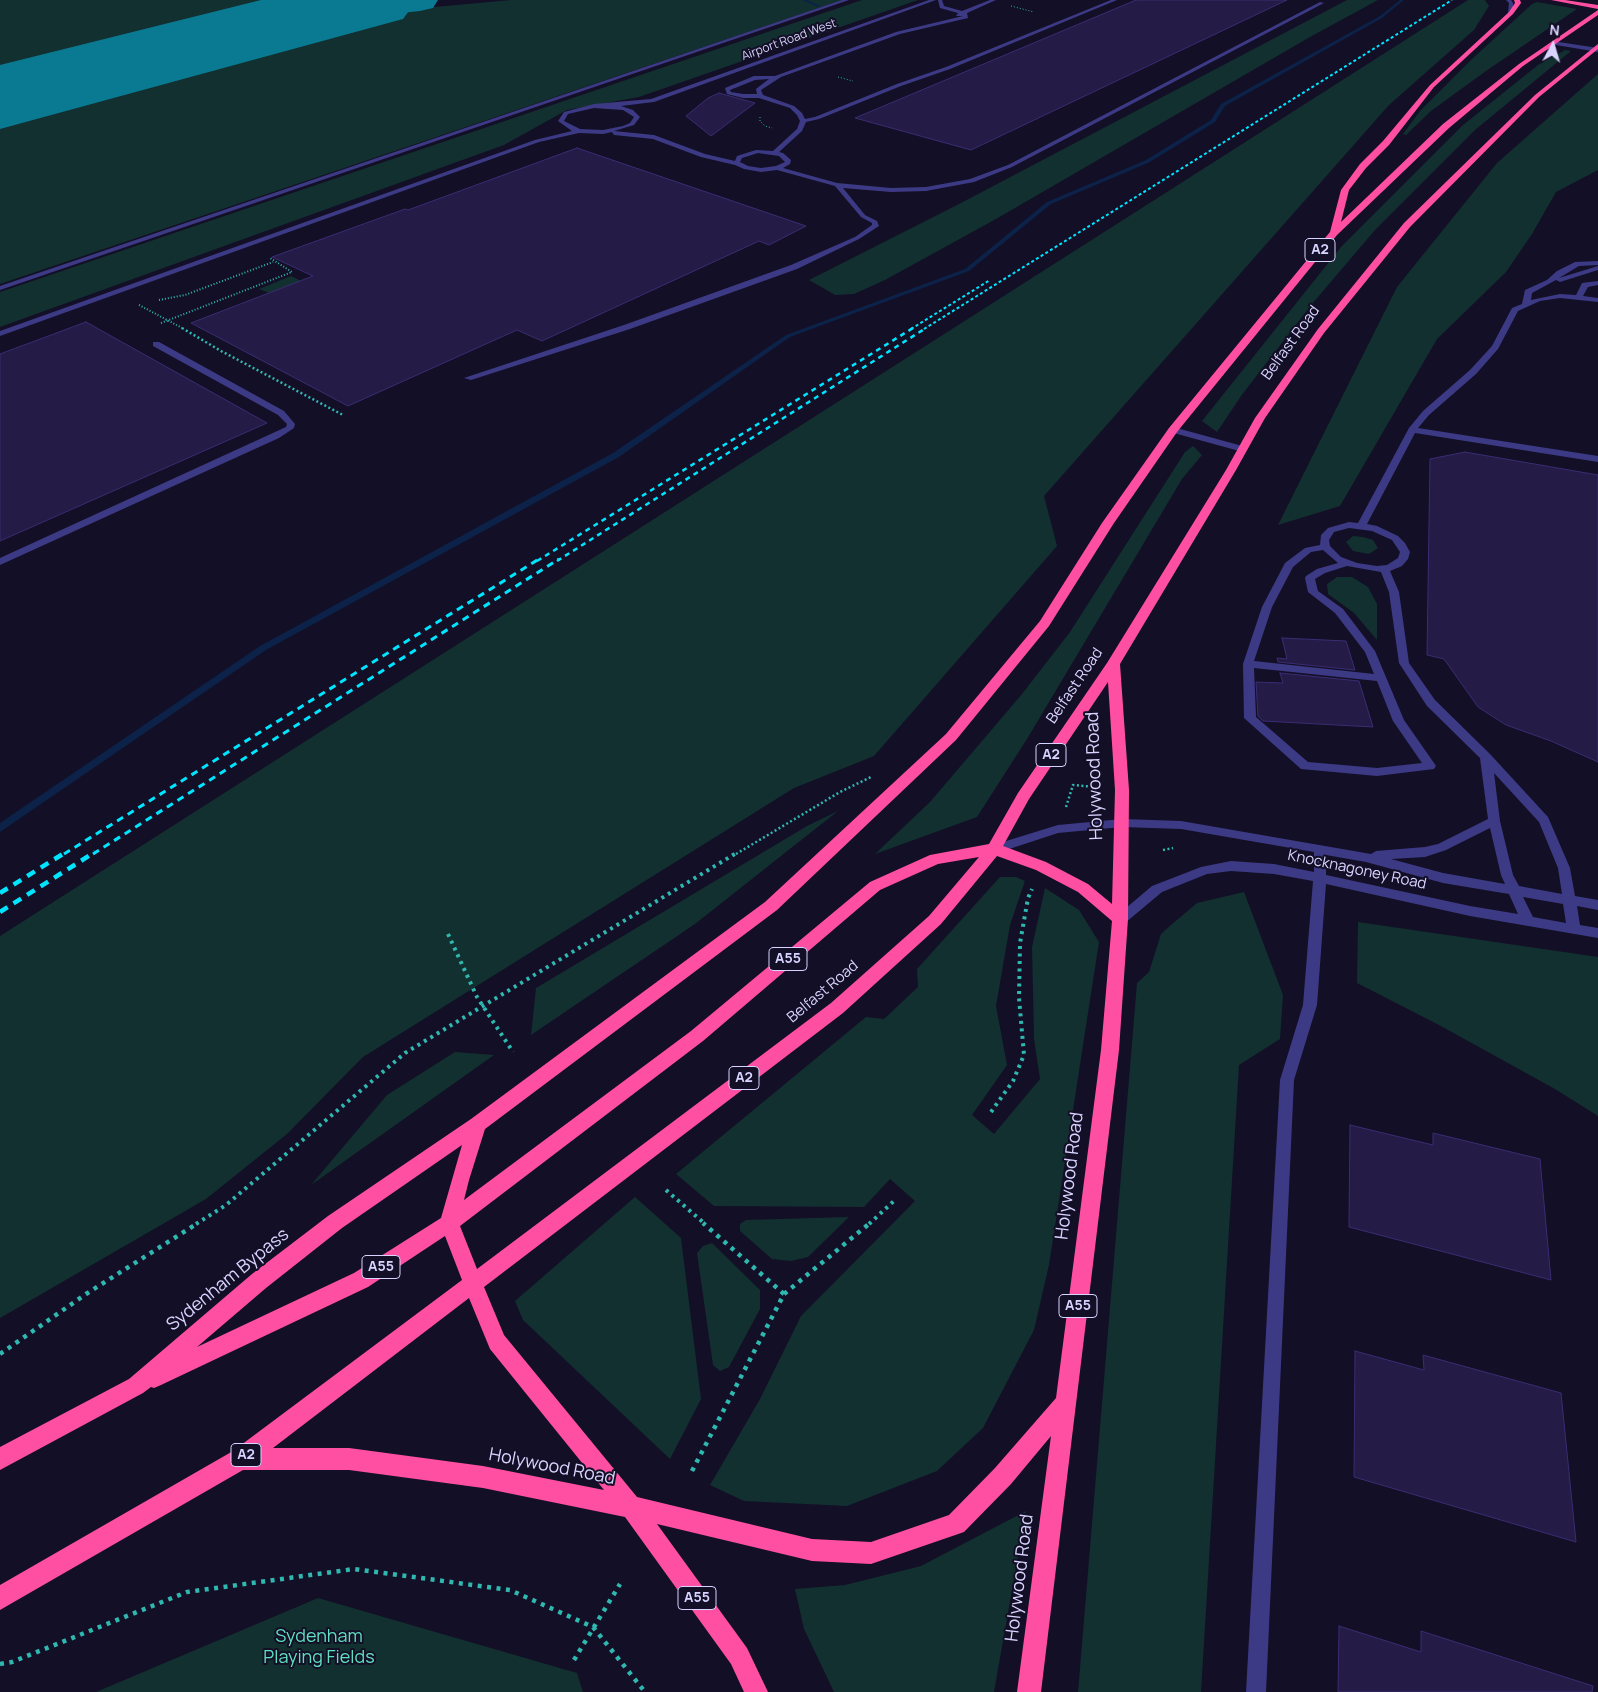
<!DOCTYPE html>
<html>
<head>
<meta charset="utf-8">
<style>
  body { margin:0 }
  #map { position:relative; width:1598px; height:1692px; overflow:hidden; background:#130f26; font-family:Manrope,sans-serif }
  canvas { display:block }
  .north { position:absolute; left:1528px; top:20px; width:50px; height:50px; -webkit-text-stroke:4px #130f26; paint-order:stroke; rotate:6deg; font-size:14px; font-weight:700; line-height:20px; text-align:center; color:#d9d4ff }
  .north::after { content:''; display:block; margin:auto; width:18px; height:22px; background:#d9d4ff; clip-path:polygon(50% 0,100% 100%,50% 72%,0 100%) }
</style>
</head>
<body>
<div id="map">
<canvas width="1598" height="1692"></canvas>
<div class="north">N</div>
</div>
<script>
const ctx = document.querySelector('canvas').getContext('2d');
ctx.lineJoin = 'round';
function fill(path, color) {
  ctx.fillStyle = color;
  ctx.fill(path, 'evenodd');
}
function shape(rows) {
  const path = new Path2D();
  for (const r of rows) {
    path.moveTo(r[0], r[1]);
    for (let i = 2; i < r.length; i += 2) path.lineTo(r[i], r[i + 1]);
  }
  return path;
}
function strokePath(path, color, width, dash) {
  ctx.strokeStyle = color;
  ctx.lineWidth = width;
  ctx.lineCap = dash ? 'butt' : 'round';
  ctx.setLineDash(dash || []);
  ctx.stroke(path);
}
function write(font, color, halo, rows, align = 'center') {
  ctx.font = font + ' Manrope,sans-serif';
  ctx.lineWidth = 4;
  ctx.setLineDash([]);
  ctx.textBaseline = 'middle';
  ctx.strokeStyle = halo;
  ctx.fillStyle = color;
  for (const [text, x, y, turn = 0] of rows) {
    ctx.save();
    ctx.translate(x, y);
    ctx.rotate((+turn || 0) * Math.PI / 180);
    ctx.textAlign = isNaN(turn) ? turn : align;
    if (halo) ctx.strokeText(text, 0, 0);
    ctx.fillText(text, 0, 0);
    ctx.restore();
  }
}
fill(shape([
  [0,0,290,0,0,73],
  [511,0,843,0,0,284,0,123,424,8],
  [862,0,918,0,639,97,567,110,504,145,0,327,0,292],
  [1347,0,1378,0,1310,37,996,219,885,280,854,294,835,295,809,280,959,204],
  [1468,0,1485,0,1489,6,1474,30,1389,105,1044,496,1057,546,874,756,794,788,363,1057,287,1134,206,1199,0,1318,0,936],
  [1537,2,1577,9,1486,71,1431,111,1406,135,1403,134,1420,111,1472,59,1532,4],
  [1565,50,1571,51,1475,130,1375,230,1312,304,1241,396,1217,432,1202,421,1341,247,1463,125,1538,65],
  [1598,74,1598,170,1556,192,1532,234,1506,272,1437,339,1340,506,1278,525,1397,287,1497,163],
  [291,276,301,281,269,293,259,289],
  [1193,446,1202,455,1182,479,1027,739,977,817,875,854,930,802,1022,694,1070,632,1185,452],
  [1353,536,1363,537,1373,540,1378,548,1369,554,1353,551,1346,542],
  [1337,577,1352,577,1368,587,1377,604,1377,640,1354,613,1328,594,1327,584],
  [838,811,695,924,531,1035,536,988,807,826],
  [1000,877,1016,877,1025,881,1010,925,996,1006,1007,1065,972,1115,994,1134,1040,1079,1034,1039,1032,947,1045,888,1079,910,1099,942,1049,1265,1034,1330,983,1428,937,1471,847,1506,744,1501,710,1485,760,1399,801,1316,915,1201,890,1179,864,1207,714,1206,676,1174,866,1017,884,1019,918,987,917,969],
  [1244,892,1283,995,1280,1039,1239,1065,1201,1692,1078,1692,1137,983,1149,972,1161,934,1171,925,1197,903],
  [1358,922,1598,957,1598,1116,1555,1089,1439,1025,1357,983],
  [455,1052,494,1055,311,1185,387,1095],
  [635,1197,681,1238,701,1399,670,1459,523,1320,515,1301],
  [849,1217,808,1257,791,1261,772,1259,740,1231,740,1224,746,1220],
  [712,1243,760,1290,760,1309,729,1367,720,1371,713,1365,697,1253,703,1246],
  [1026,1511,994,1692,834,1692,804,1629,795,1589,845,1585,921,1566],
  [318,1598,577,1673,583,1692,96,1692]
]), '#12302f');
fill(shape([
  [802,0,807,0,821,6,818,7,802,0],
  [1400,0,1404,0,1382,18,1225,106,1215,122,1150,162,1051,204,969,271,790,337,619,457,266,650,0,832,0,823,260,646,613,453,786,335,965,269,1047,202,1146,160,1211,120,1221,104,1380,16,1400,0]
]), '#0c2248');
fill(shape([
  [325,0,438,0,433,8,420,11,335,20,322,17,317,9,325,0]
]), '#0a7a92');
fill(shape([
  [261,0,417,0,403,19,0,129,0,65,261,0]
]), '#0a7a92');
const building = shape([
  [1136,0,1287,0,971,150,855,118,1136,0],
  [719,93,755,103,711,136,686,116,708,98,719,93],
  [577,148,806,226,769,245,759,241,542,341,517,330,348,406,191,323,313,276,272,257,405,209,408,210,577,148],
  [86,322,267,423,0,541,0,354,86,322],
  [1465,452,1598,475,1598,762,1551,741,1506,725,1478,707,1444,659,1427,655,1430,459,1465,452],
  [1282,638,1346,641,1355,670,1278,662,1277,658,1287,659,1282,638],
  [1280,673,1359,681,1373,727,1263,721,1258,716,1256,682,1283,683,1280,673],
  [1350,1125,1433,1145,1433,1133,1540,1159,1551,1280,1349,1227,1350,1125],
  [1355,1351,1424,1370,1423,1355,1561,1393,1576,1542,1354,1477,1355,1351],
  [1339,1626,1421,1652,1421,1631,1593,1686,1592,1692,1338,1692,1339,1626]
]);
fill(building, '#241b47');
strokePath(building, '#3b2d73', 1);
strokePath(shape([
  [1011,6,1034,12],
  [838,77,853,81],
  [760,117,760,121,765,126,772,128]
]), '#2fb8b0', 1, [1, 2]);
strokePath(shape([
  [159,300,185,295,273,262],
  [139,305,184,329],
  [161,323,292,272,270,258]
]), '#2fb8b0', 2, [1, 2]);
strokePath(shape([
  [182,328,221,351,343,415],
  [1066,807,1073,785,1095,787],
  [1163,850,1173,848],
  [736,854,840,792,871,777]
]), '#2fb8b0', 2.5, [2, 2.5]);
strokePath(shape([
  [448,934,477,997,513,1052],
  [991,1112,1013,1081,1024,1055,1019,998,1020,943,1028,898,1032,889],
  [666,1190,705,1224],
  [196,1224,226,1205,405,1053,738,852],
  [869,1224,895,1200]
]), '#2fb8b0', 4, [3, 4.5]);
strokePath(shape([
  [784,1294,870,1223],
  [0,1354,86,1294,198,1223],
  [692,1471,784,1294,703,1223],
  [574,1660,620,1584],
  [0,1664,12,1662,187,1592,354,1569,510,1590,593,1627,645,1692]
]), '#2fb8b0', 4.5, [4, 5.5]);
fill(shape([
  [842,0,849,0,0,290,0,286,842,0],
  [929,0,936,0,654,102,621,106,633,110,640,117,634,125,614,131,654,135,705,154,735,161,737,156,756,150,773,151,797,129,800,121,797,115,790,108,759,98,743,98,727,94,725,88,754,76,775,76,896,32,963,16,956,16,958,13,940,8,938,0,942,0,944,6,962,11,990,0,996,0,967,13,968,18,900,34,781,77,761,90,763,95,794,106,802,113,805,119,815,117,897,84,946,67,1111,0,1117,0,950,69,901,86,819,119,806,122,802,131,779,152,783,153,791,160,790,164,783,168,837,183,891,188,926,187,970,179,1008,165,1320,2,1324,3,1012,167,974,182,926,191,891,192,843,188,865,215,877,221,879,226,859,239,797,269,630,329,471,380,464,378,624,325,791,265,855,237,872,225,872,223,861,217,835,186,777,170,761,172,744,169,735,165,701,157,653,139,614,135,612,132,603,134,579,133,539,142,0,336,0,331,535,140,572,131,558,121,564,112,594,104,651,99,929,0],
  [769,79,756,89,757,94,743,94,731,92,730,90,755,80,769,79],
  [594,108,623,110,634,117,630,123,623,126,603,130,580,129,564,121,568,114,594,108],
  [758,153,779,156,785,162,776,166,761,168,748,166,740,162,742,158,758,153],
  [1506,0,1511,0,1513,3,1513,14,1508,13,1509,3,1506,0],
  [1552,41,1598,48,1598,52,1550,44,1552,41],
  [1598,261,1598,265,1579,266,1559,278,1598,266,1598,270,1560,282,1556,280,1532,293,1531,300,1560,294,1576,295,1582,283,1598,281,1598,285,1588,287,1583,296,1598,298,1598,302,1560,298,1540,301,1518,311,1498,349,1476,374,1429,415,1418,428,1598,456,1598,462,1415,433,1367,524,1377,526,1398,536,1405,543,1410,552,1408,559,1402,566,1390,571,1399,592,1409,663,1435,700,1490,754,1548,817,1570,868,1575,896,1598,900,1598,910,1577,906,1580,925,1598,928,1598,938,1470,916,1326,884,1317,1005,1294,1080,1266,1692,1246,1692,1280,1080,1303,1005,1313,881,1274,874,1231,871,1207,874,1162,892,1125,923,1115,923,1113,919,1152,886,1201,867,1231,861,1274,864,1314,872,1314,852,1181,829,1122,827,1058,833,994,854,990,852,988,849,990,846,1058,825,1122,819,1181,821,1371,854,1376,851,1425,847,1438,844,1488,819,1480,758,1427,706,1399,663,1389,592,1381,572,1347,566,1325,573,1315,579,1318,591,1343,609,1375,651,1404,720,1434,763,1436,766,1434,769,1377,776,1301,769,1244,718,1243,664,1262,607,1285,563,1305,548,1320,545,1321,535,1328,528,1349,522,1358,523,1409,428,1423,411,1470,370,1492,346,1512,308,1522,304,1525,290,1547,280,1557,271,1575,262,1598,261],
  [1349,528,1372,531,1392,540,1400,552,1398,558,1387,565,1377,566,1357,563,1341,557,1330,546,1329,540,1334,532,1349,528],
  [1323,550,1338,563,1317,569,1306,576,1305,578,1308,592,1335,613,1365,652,1374,674,1254,661,1272,607,1293,567,1311,552,1323,550],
  [1254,668,1377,681,1393,721,1422,763,1377,768,1308,762,1256,717,1254,668],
  [1494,773,1539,822,1558,868,1562,894,1519,886,1513,875,1500,821,1494,773],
  [1490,828,1501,875,1505,884,1443,873,1391,859,1425,857,1446,850,1490,828],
  [1326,855,1366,862,1443,883,1509,894,1518,914,1470,906,1326,875,1326,855],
  [1523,897,1563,904,1566,923,1533,917,1523,897],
  [153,342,159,342,284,411,295,424,294,428,279,438,0,565,0,558,286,427,287,424,278,415,153,346,153,342],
  [1173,427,1246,447,1247,449,1243,452,1170,432,1169,430,1173,427]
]), '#3d3a85');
fill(shape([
  [1514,0,1520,0,1521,3,1513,14,1434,87,1389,145,1366,168,1349,190,1341,222,1443,124,1519,64,1598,10,1598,15,1523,66,1449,128,1337,235,1177,432,1114,523,1049,626,956,740,777,910,485,1129,469,1180,464,1200,691,1031,870,882,930,855,989,844,1018,793,1107,663,1226,470,1255,418,1318,329,1404,223,1535,95,1598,44,1598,49,1539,97,1410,227,1324,333,1265,418,1236,470,1120,664,1129,790,1128,919,1119,1050,1041,1692,1017,1692,1051,1436,1011,1484,964,1532,871,1564,812,1561,657,1524,747,1648,768,1692,744,1692,731,1664,625,1517,483,1488,349,1470,243,1470,0,1610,0,1585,233,1451,462,1280,445,1236,368,1287,161,1385,154,1388,151,1387,143,1393,0,1470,0,1447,129,1379,252,1274,328,1216,471,1119,765,902,946,734,1040,621,1102,523,1169,428,1330,232,1341,190,1360,164,1383,141,1430,85,1509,12,1515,3,1514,0],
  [1108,682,1115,790,1112,904,1088,884,1046,862,1003,846,1029,799,1108,682],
  [997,856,1036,870,1078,892,1112,921,1101,1050,1056,1398,995,1468,949,1515,871,1542,812,1539,637,1497,504,1335,484,1287,843,1013,941,924,997,856],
  [979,857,929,916,831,1003,477,1269,460,1226,703,1041,880,890,938,864,979,857],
  [462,1145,441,1218,354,1273,197,1347,266,1288,342,1228,462,1145],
  [469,1298,490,1349,604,1490,483,1466,349,1448,273,1448,469,1298],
  [1551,0,1565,0,1598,5,1598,9,1551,0]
]), '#ff4fa3');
strokePath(shape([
  [911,329,990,280],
  [924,329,1452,0]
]), '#00e5ff', 2, [3, 2.5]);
strokePath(shape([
  [537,561,913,328],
  [557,561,926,328]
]), '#00e5ff', 2.5, [5, 4.5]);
strokePath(shape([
  [64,854,539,559],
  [93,854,559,559]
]), '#00e5ff', 3, [7, 5.5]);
strokePath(shape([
  [0,893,66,852],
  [0,912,95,852]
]), '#00e5ff', 4.5, [9, 7]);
write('12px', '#d9d4ff', '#130f26', [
  ["Airport Road West",789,40,-20]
]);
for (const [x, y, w] of [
  [1320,250,30],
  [1051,755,30],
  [788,959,38],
  [744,1078,30],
  [381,1267,38],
  [1078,1306,38],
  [246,1455,30],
  [697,1598,38]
]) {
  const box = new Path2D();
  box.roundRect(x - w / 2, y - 11.5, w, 23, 4);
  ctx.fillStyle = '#130f26';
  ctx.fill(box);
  strokePath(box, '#d9d4ff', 1);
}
write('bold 14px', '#d9d4ff', null, [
  ["A2",1320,250],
  ["A2",1051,755],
  ["A55",788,959],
  ["A2",744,1078],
  ["A55",381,1267],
  ["A55",1078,1306],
  ["A2",246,1455],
  ["A55",697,1598]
]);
write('15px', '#d9d4ff', '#130f26', [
  ["Belfast Road",1291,343,-54],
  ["Belfast Road",1075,686,-56],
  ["Knocknagoney Road",1357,870,12],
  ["Belfast Road",823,992,-40]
]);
write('18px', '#d9d4ff', '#130f26', [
  ["Holywood Road",1095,776,-92],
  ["Holywood Road",1070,1176,-83],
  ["Sydenham Bypass",228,1280,-39],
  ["Holywood Road",552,1467,11],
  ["Holywood Road",1020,1578,-83]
]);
write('18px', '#5fe0c0', '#130f26', [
  ["Sydenham",319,1637],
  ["Playing Fields",319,1658]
]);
</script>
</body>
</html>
